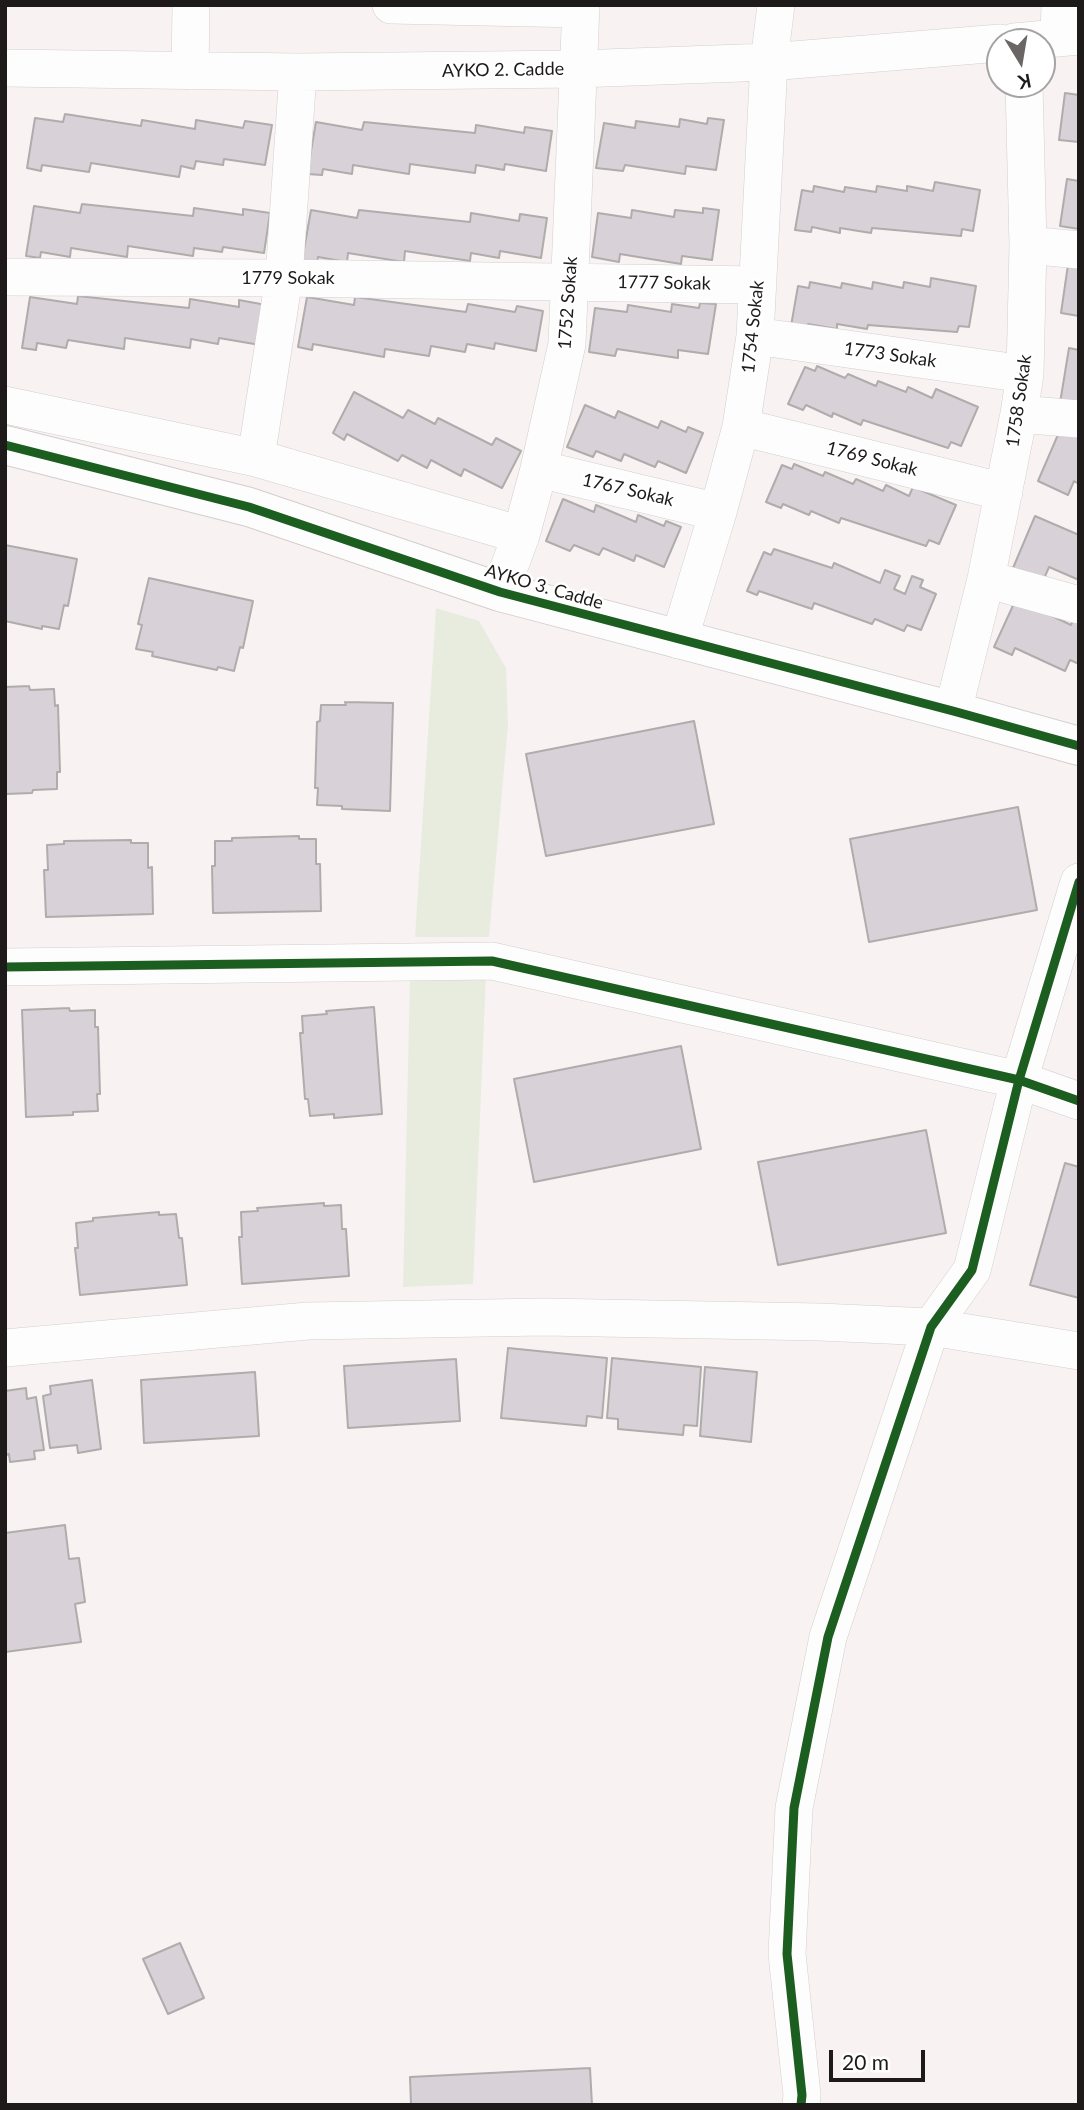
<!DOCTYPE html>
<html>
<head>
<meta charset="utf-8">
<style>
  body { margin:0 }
  #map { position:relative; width:1084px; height:2110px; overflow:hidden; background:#f8f3f2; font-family:Lato,sans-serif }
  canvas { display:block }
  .frame { position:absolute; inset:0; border:7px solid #1d1a19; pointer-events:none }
  .north { position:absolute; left:986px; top:28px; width:70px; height:70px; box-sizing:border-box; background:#fff; border:2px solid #a5a3a3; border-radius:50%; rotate:169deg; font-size:19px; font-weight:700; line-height:28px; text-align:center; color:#1d1a19 }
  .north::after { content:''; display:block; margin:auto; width:24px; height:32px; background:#6a6665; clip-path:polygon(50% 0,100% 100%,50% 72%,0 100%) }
  .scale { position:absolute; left:829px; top:2050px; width:96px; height:32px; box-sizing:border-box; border:4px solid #1d1a19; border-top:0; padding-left:9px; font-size:21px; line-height:24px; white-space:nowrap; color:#1d1a19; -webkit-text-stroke:5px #fff; paint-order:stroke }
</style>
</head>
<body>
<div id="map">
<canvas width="1084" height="2110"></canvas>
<div class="frame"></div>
<div class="north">K</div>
<div class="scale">20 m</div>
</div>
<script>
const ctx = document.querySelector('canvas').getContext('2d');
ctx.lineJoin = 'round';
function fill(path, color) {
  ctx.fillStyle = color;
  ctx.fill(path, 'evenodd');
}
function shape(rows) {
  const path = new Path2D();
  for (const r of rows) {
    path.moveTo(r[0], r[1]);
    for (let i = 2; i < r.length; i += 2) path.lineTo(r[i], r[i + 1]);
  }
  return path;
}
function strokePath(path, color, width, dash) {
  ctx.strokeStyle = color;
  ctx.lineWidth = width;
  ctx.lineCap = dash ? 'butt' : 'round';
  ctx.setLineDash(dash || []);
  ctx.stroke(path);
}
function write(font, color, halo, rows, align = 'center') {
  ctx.font = font + ' Lato,sans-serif';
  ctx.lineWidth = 5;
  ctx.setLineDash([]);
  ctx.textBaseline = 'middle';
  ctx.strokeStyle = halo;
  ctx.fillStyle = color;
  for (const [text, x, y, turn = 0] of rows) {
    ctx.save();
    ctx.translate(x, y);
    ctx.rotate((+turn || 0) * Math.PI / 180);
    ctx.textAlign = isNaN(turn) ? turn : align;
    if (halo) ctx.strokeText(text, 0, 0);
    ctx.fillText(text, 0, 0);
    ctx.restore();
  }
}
fill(shape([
  [436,608,479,621,506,668,508,725,489,937,415,937],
  [486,975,473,1284,403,1287,410,978]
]), '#e8ecde');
const building = shape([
  [1065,93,1079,95,1079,142,1059,140,1065,93],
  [65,114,141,126,142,120,195,129,196,120,243,128,245,121,272,125,265,165,224,159,223,165,196,161,194,169,181,166,179,177,91,163,89,172,42,165,41,171,27,168,35,118,63,122,65,114],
  [708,118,724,120,716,170,686,166,685,174,625,165,623,171,596,168,604,123,635,128,636,121,679,127,680,119,707,124,708,118],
  [316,122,362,130,364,122,475,133,476,125,524,133,525,127,552,131,546,171,505,164,504,170,476,165,475,173,410,164,409,174,353,165,352,174,323,169,322,175,307,174,316,122],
  [1067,179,1079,181,1079,229,1060,226,1067,179],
  [935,182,980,190,973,231,962,229,961,236,872,228,871,233,840,228,840,233,812,227,811,232,795,230,802,190,813,192,814,186,844,192,845,187,876,192,877,186,907,191,907,186,933,191,935,182],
  [82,204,193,216,194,208,243,215,243,209,270,213,264,253,223,247,222,252,194,248,193,256,128,246,127,257,71,248,70,257,41,252,40,258,26,256,34,206,80,213,82,204],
  [703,208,719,210,712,260,682,256,681,264,620,254,619,262,592,257,598,213,631,218,632,210,674,217,675,210,703,213,703,208],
  [311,210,357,218,359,210,470,222,471,213,519,221,520,214,547,218,541,258,500,251,499,258,471,253,470,261,405,251,404,262,348,253,347,262,318,257,317,263,302,261,311,210],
  [1069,258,1079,259,1079,316,1061,313,1069,258],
  [931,278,976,286,969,327,959,326,957,332,868,325,867,329,837,324,837,329,808,324,807,328,791,326,798,286,809,288,810,282,841,288,842,283,872,289,873,282,903,288,904,282,930,287,931,278],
  [78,296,189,308,190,299,239,307,239,300,266,305,260,345,219,338,218,344,191,339,190,348,125,338,124,349,68,340,66,348,37,343,36,350,22,348,30,297,77,304,78,296],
  [307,297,354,305,355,297,466,312,468,304,515,312,517,306,543,311,536,351,495,343,494,349,467,344,465,352,431,346,429,356,385,349,384,357,313,344,312,350,298,347,307,297],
  [700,303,716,304,708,354,678,350,678,358,617,349,615,356,589,352,595,308,627,312,628,305,671,312,672,304,699,308,700,303],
  [1069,348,1079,350,1079,406,1060,403,1069,348],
  [817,366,845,378,848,374,876,386,878,381,906,392,908,387,932,398,936,389,978,407,961,446,951,442,948,448,863,420,861,425,833,413,832,417,806,405,803,410,788,404,805,367,815,371,817,366],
  [354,392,403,418,408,410,435,424,438,418,492,445,496,438,521,451,502,488,464,469,461,476,431,460,427,468,402,455,398,461,347,434,344,440,333,433,354,392],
  [585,405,615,418,618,411,658,428,661,421,686,432,688,427,703,433,686,473,658,461,655,467,624,454,621,461,596,451,593,457,567,447,585,405],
  [1060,430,1079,438,1079,484,1074,481,1068,495,1038,481,1060,430],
  [794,464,823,476,825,472,853,484,856,479,883,491,886,485,909,496,913,487,956,505,939,544,929,540,926,546,841,518,839,523,811,511,809,515,783,504,781,508,766,502,782,465,792,469,794,464],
  [563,499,594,512,596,505,636,522,638,515,664,526,666,521,681,527,664,567,636,555,634,561,603,548,599,555,574,545,570,551,546,541,563,499],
  [1035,516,1079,535,1079,580,1049,567,1043,581,1013,568,1035,516],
  [5,545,77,559,68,606,64,605,59,629,42,626,42,629,5,621,5,545],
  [774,549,832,568,834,563,880,583,885,570,900,576,894,589,905,594,912,576,923,580,920,587,936,594,921,630,907,625,904,631,875,619,872,624,814,603,812,609,759,591,757,595,747,591,764,552,771,555,774,549],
  [149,578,253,601,243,648,240,647,234,671,218,667,217,670,152,656,153,652,136,649,142,625,138,624,149,578],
  [1016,599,1071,625,1074,618,1079,620,1079,664,1070,660,1065,671,1015,648,1012,655,994,647,1016,599],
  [29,686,30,690,54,689,55,706,58,705,60,772,57,772,57,789,33,790,32,793,5,794,5,687,29,686],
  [345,702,393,703,390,811,342,809,342,806,317,805,318,788,315,788,317,722,320,721,321,705,346,705,345,702],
  [694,721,714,824,546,856,526,754,694,721],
  [1018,807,1037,910,869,942,850,839,1018,807],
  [299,836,299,839,316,839,316,864,320,864,321,911,213,913,212,866,215,866,215,841,232,841,232,838,299,836],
  [131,840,131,843,148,843,148,868,152,867,153,914,46,917,44,870,48,870,47,845,64,844,64,841,131,840],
  [374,1007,382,1114,334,1118,334,1114,310,1116,308,1099,305,1099,300,1033,303,1033,302,1016,327,1014,326,1011,374,1007],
  [69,1008,70,1011,95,1010,95,1027,98,1027,100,1094,97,1094,98,1111,73,1112,73,1115,26,1117,22,1010,69,1008],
  [681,1046,701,1149,534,1182,514,1079,681,1046],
  [926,1130,946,1233,778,1265,758,1162,926,1130],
  [1065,1163,1079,1167,1079,1298,1030,1285,1065,1163],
  [324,1203,324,1206,341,1205,342,1229,346,1229,349,1276,242,1284,239,1237,242,1237,241,1212,258,1211,257,1208,324,1203],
  [159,1212,159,1215,176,1214,179,1238,182,1238,187,1285,80,1295,75,1248,78,1248,76,1223,93,1221,93,1218,159,1212],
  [508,1348,607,1358,602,1418,587,1416,586,1426,501,1418,508,1348],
  [612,1358,701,1367,697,1426,684,1425,683,1435,618,1429,618,1419,607,1418,612,1358],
  [456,1359,460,1421,348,1428,344,1366,456,1359],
  [705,1367,757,1372,751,1442,700,1436,705,1367],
  [255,1372,259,1436,144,1443,141,1380,255,1372],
  [92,1380,101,1449,78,1453,77,1445,50,1448,43,1396,51,1394,50,1386,92,1380],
  [26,1388,27,1399,36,1397,44,1450,34,1451,35,1459,10,1462,9,1454,5,1455,5,1391,26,1388],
  [65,1525,69,1559,79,1558,85,1602,75,1604,81,1642,5,1652,5,1533,65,1525],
  [180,1943,204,1998,168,2014,143,1959,180,1943],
  [590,2068,592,2105,411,2105,410,2077,590,2068]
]);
fill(building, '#d9d1d8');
strokePath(building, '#afacac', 2);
const street = shape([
  [391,5,581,9],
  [1059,37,1060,5],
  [1014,42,1079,36],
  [5,68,298,72,577,69,769,62,1000,43],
  [190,71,191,5],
  [1028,245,1079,250],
  [5,277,284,278,758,285],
  [755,336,1025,374],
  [5,405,256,458,521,535],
  [1019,414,1079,419],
  [741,427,1004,492],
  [256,458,284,278,298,72],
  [539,469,718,512],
  [986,579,1079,605],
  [500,592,521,535,539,469,567,344,581,5],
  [679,640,718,512,741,427,755,336,769,62,776,5],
  [953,711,986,579,1019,414,1025,374,1028,245,1024,84],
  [5,967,492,961,1019,1080,1079,1101],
  [5,1348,308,1321,544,1317,820,1322,931,1327,1079,1351],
  [801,2105,802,2095,787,1954,794,1808,828,1637,931,1327,972,1270,1019,1080,1079,882]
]);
const secondary = shape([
  [5,445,249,507,500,592,953,711,1079,746]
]);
strokePath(street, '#d3cecd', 38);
strokePath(secondary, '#d3cecd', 40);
strokePath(street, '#fefdfd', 37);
strokePath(secondary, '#fefdfd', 38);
strokePath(shape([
  [5,445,249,507,500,592,953,711,1079,746],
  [5,967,492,961,1019,1080,1079,1101],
  [801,2105,802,2095,787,1954,794,1808,828,1637,931,1327,972,1270,1019,1080,1079,882]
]), '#1b5e20', 9);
write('18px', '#1d1a19', '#fff', [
  ["AYKO 2. Cadde",503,70,-1],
  ["1779 Sokak",288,278],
  ["1777 Sokak",664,283,1],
  ["1752 Sokak",568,303,-86],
  ["1754 Sokak",753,327,-84],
  ["1773 Sokak",890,355,8],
  ["1758 Sokak",1019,401,-82],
  ["1769 Sokak",872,459,14],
  ["1767 Sokak",628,490,13],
  ["AYKO 3. Cadde",544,587,16]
]);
</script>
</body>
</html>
